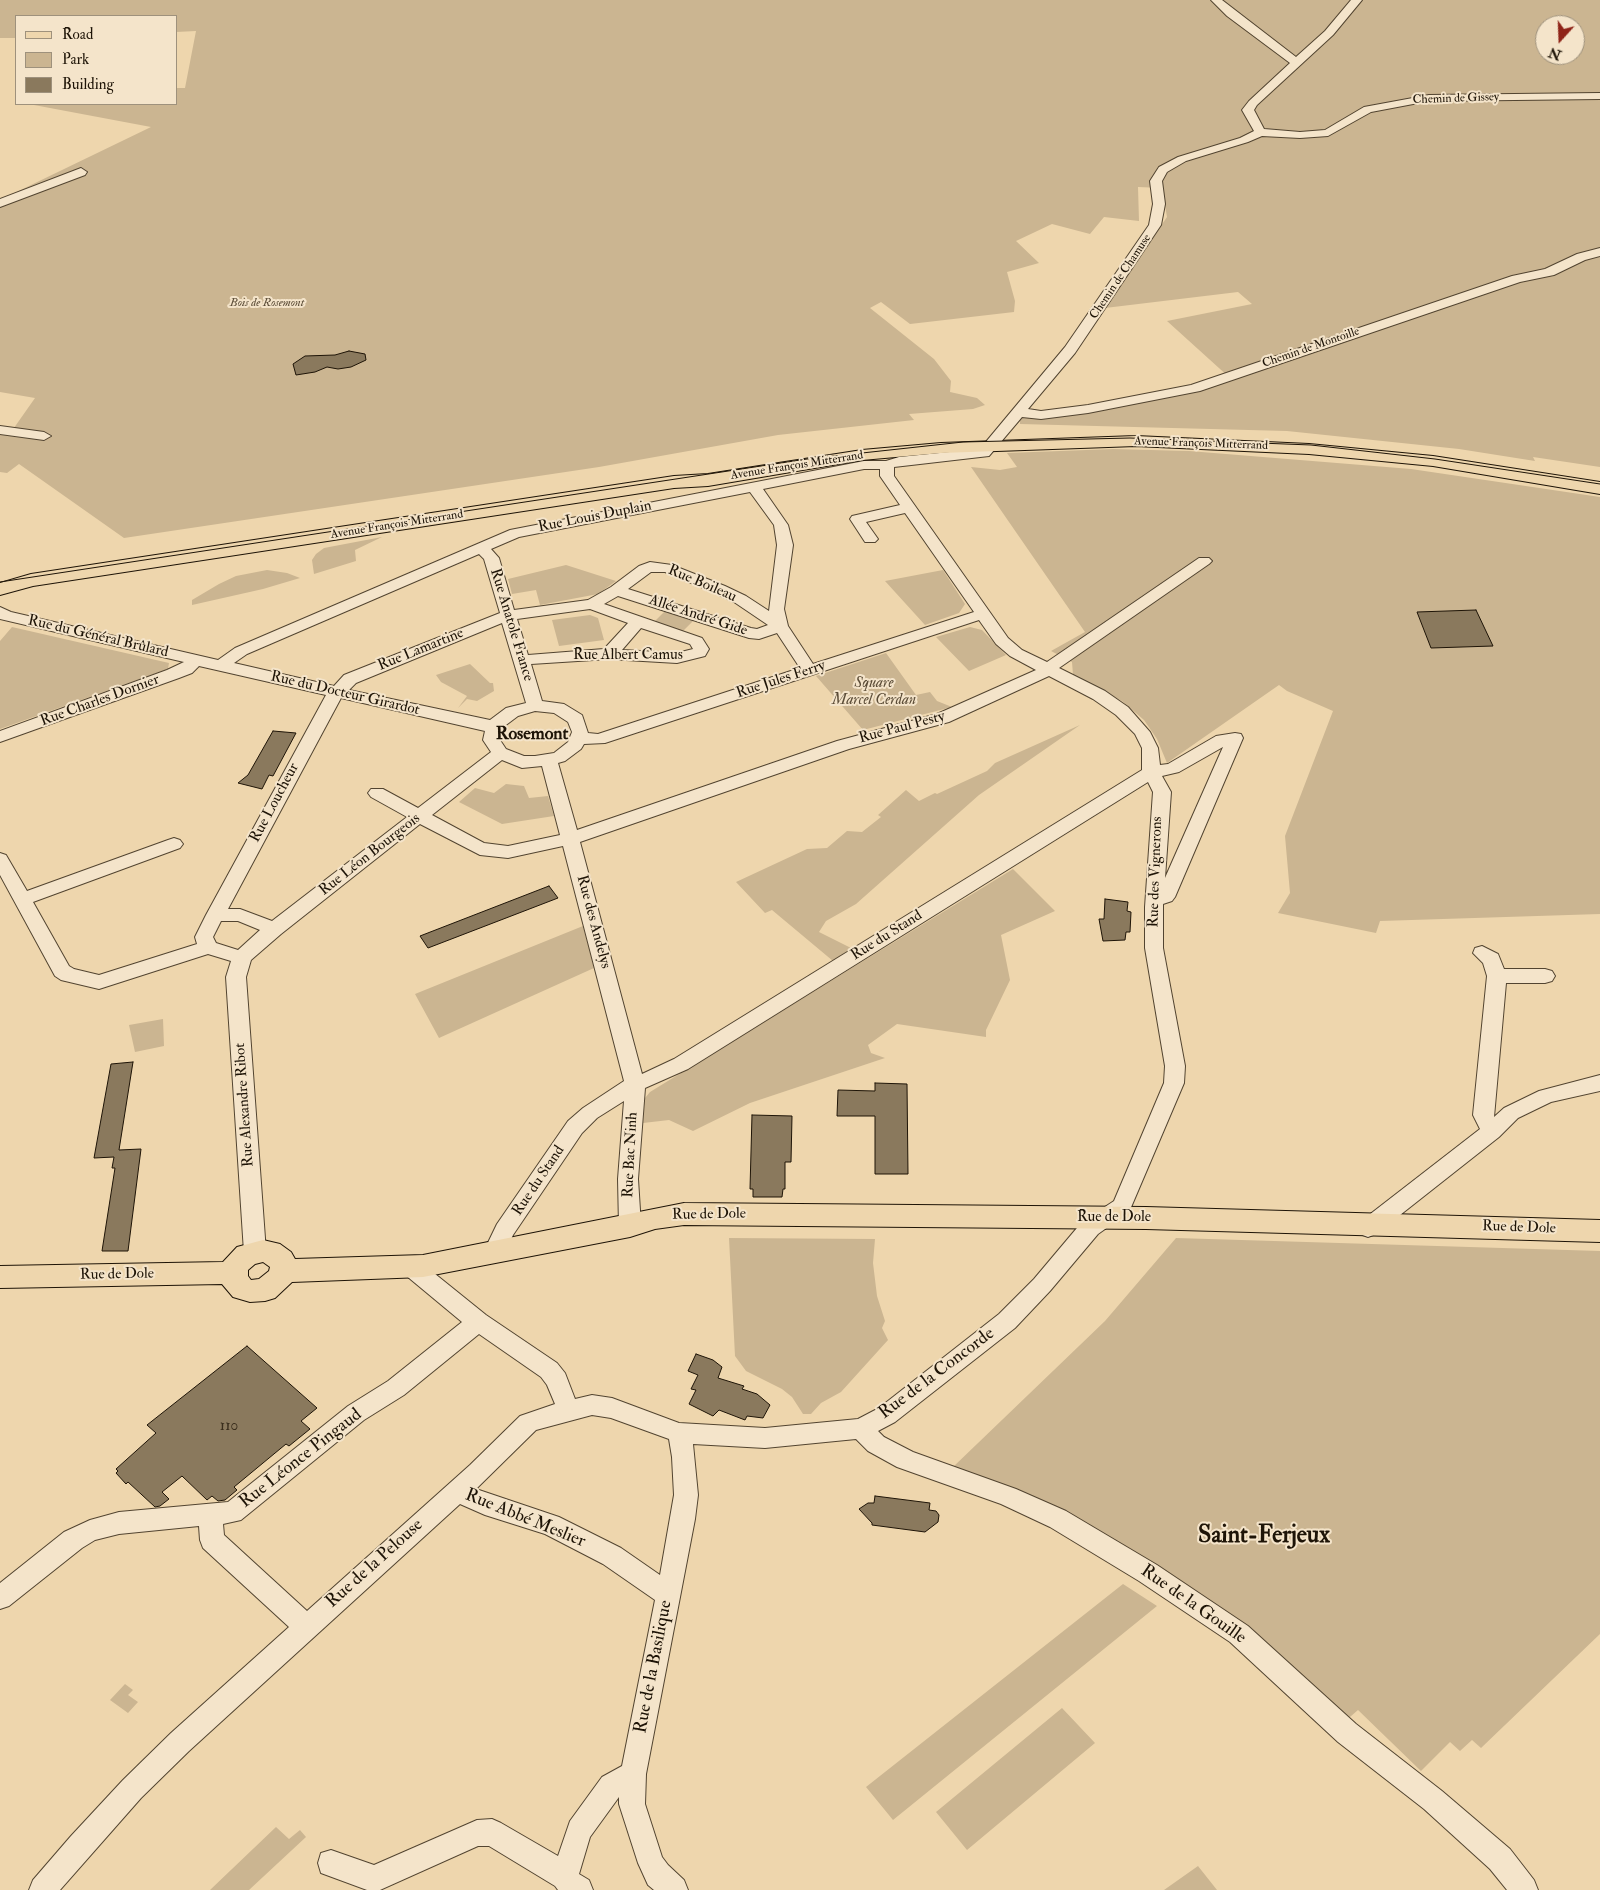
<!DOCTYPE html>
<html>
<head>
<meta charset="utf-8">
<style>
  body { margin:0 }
  #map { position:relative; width:1600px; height:1890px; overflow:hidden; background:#eed6ad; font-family:"IM FELL Double Pica",serif }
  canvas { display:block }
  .legend { position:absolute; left:15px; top:15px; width:162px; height:90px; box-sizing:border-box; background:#f4e4ca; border:1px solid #9e917c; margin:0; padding:6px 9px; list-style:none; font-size:15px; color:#1e1407 }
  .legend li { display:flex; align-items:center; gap:10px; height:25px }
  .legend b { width:25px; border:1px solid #9e917c }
  .north { position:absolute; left:1535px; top:15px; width:50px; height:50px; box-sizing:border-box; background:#f4e4ca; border:1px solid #9e917c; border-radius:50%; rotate:200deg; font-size:14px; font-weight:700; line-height:20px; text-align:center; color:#1e1407 }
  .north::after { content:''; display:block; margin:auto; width:18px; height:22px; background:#8f2418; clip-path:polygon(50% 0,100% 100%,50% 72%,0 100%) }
</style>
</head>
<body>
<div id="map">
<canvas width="1600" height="1890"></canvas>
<ul class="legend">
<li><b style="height:6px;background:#eed6ad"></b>Road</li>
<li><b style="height:14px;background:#cbb591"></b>Park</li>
<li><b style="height:14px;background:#8a795d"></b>Building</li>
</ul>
<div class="north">N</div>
</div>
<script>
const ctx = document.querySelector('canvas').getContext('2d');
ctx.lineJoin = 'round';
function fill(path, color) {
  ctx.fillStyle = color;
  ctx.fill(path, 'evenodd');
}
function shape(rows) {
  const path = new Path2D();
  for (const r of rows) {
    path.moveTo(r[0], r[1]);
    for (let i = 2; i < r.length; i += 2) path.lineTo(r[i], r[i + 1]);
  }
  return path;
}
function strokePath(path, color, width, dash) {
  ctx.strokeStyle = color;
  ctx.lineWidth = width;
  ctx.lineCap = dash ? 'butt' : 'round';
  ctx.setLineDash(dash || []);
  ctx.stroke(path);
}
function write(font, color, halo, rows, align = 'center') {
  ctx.font = font + ' "IM FELL Double Pica",serif';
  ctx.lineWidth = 4;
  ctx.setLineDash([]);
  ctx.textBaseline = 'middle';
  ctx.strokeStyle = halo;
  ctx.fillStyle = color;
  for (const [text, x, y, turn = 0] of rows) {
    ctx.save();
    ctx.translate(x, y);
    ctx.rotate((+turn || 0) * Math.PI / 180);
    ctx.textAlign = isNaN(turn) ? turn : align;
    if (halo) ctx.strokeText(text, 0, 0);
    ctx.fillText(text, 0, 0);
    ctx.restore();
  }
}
fill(shape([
  [0,0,1600,0,1600,467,1533,457,1535,461,1459,449,1287,431,1020,424,1020,418,1046,418,1230,378,1167,321,1252,304,1238,292,1105,308,1167,217,1162,188,1138,187,1139,221,1104,217,1090,234,1052,224,1016,241,1039,263,1007,272,1015,301,1014,312,910,324,881,302,870,308,934,359,951,381,950,392,977,398,985,405,973,409,909,414,914,420,778,435,599,467,124,538,19,464,7,473,0,472,0,433,9,435,35,398,0,392,0,200,151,127,34,105,176,104,176,88,185,88,196,31,176,32,176,16,16,16,16,38,0,38],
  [1545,25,1575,25,1575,55,1545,55],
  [1113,449,1189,451,1411,469,1600,497,1600,914,1380,921,1376,933,1278,913,1290,893,1285,836,1333,711,1287,691,1279,685,1167,763,1157,739,1144,720,1122,701,1073,675,1072,662,1051,651,1085,632,971,467,1000,470,1017,467,1007,453],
  [382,537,355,550,356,561,314,574,312,560,316,554,324,548],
  [566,565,616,581,598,594,540,605,536,590,512,594,508,579],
  [267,570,287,573,300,578,263,589,192,605,192,600,219,584,236,576],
  [943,570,965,604,959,613,925,625,885,581],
  [667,609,695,619,681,633,653,623],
  [590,615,598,618,604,640,559,646,552,620],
  [12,627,169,663,168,669,0,729,0,641],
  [970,627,982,630,1006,655,969,671,936,637],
  [886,653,916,695,930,692,937,701,952,707,863,730,816,676],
  [470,664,490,683,493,683,494,691,477,701,467,699,458,708,467,696,441,682,436,675],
  [1080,725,979,795,856,904,826,921,819,932,851,948,833,961,772,910,765,913,736,882,807,849,827,848,847,831,862,832,881,817,878,815,906,790,919,801,935,793,937,794,987,771,995,763],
  [506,784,524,786,529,798,548,796,554,816,502,824,459,802,475,788,494,793],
  [1013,869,1055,911,1001,935,1010,980,986,1030,986,1037,897,1024,868,1045,871,1053,885,1058,750,1103,693,1131,669,1120,643,1123,645,1098,650,1092],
  [583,926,594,968,439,1038,415,994],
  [163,1019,164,1046,135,1052,129,1025],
  [729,1238,875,1239,873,1263,877,1296,885,1321,882,1328,888,1340,841,1392,821,1403,811,1414,803,1414,792,1397,782,1389,746,1371,735,1356],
  [1176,1238,1600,1251,1600,1634,1481,1748,1472,1740,1460,1751,1450,1742,1421,1771,1358,1710,1343,1723,1240,1626,952,1468,1105,1321],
  [1123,1584,1157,1606,893,1820,866,1787],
  [125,1684,133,1690,128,1695,138,1702,128,1713,110,1700],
  [1062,1708,1095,1743,967,1850,936,1812],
  [276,1827,289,1839,300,1830,306,1837,249,1890,210,1890],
  [1198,1866,1217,1890,1164,1890]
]), '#cbb591');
const building = shape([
  [349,351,365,354,366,360,351,367,338,369,327,367,315,372,296,375,293,364,305,356,335,355,349,351],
  [1476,610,1493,646,1431,648,1417,612,1476,610],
  [273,731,296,733,273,776,269,775,262,789,238,783,248,775,273,731],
  [549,886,558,898,428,948,420,936,549,886],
  [1105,899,1128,902,1127,911,1131,912,1130,932,1126,932,1125,940,1103,941,1099,919,1104,919,1105,899],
  [133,1062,119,1150,141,1149,128,1251,102,1251,115,1168,112,1168,114,1157,94,1158,111,1064,133,1062],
  [875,1083,907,1084,908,1174,875,1174,875,1116,837,1116,838,1090,875,1091,875,1083],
  [752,1115,792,1116,791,1162,785,1162,785,1189,783,1189,782,1197,753,1197,753,1189,750,1189,752,1115],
  [247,1346,317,1408,301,1421,310,1429,289,1446,286,1444,234,1487,237,1490,225,1500,218,1501,212,1496,207,1500,182,1476,162,1492,169,1499,160,1506,155,1507,128,1482,126,1484,116,1473,118,1471,116,1469,156,1433,147,1425,247,1346],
  [696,1354,713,1360,722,1367,718,1378,744,1386,742,1389,757,1394,770,1405,763,1418,747,1416,745,1420,719,1410,713,1416,689,1404,696,1390,691,1389,698,1375,688,1371,696,1354],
  [875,1496,930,1503,929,1510,936,1511,939,1515,938,1522,925,1532,872,1525,872,1523,859,1509,868,1503,874,1503,875,1496]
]);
fill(building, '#8a795d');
strokePath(building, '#1e1407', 1);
const minor = shape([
  [1211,0,1222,0,1296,57,1325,31,1351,0,1362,0,1333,35,1257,105,1254,110,1264,129,1300,132,1325,130,1364,107,1429,95,1600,93,1600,99,1429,101,1371,112,1328,136,1300,138,1262,136,1248,142,1186,161,1167,172,1162,181,1165,204,1161,225,1075,353,1028,409,1041,411,1088,405,1191,385,1512,276,1545,269,1577,254,1600,248,1600,256,1585,260,1554,275,1520,282,1200,391,1088,413,1041,419,1022,417,989,456,894,467,894,476,1008,638,1022,650,1047,662,1199,558,1209,558,1212,561,1209,564,1059,668,1105,691,1128,707,1150,732,1158,748,1160,765,1168,764,1216,736,1235,733,1241,734,1243,738,1175,897,1172,901,1163,904,1163,948,1185,1066,1184,1083,1129,1212,1098,1234,1050,1291,1015,1328,895,1422,878,1431,884,1437,913,1452,1016,1489,1066,1511,1157,1565,1248,1626,1356,1724,1442,1791,1510,1849,1534,1880,1538,1890,1507,1890,1490,1869,1424,1809,1338,1742,1230,1642,1139,1581,1050,1527,1001,1504,897,1467,868,1451,856,1439,765,1448,693,1444,698,1495,695,1519,646,1774,645,1804,662,1857,668,1865,684,1880,688,1890,654,1890,648,1885,638,1863,619,1804,619,1797,590,1837,579,1874,589,1880,593,1890,558,1890,555,1886,489,1846,478,1846,380,1890,367,1890,321,1873,318,1863,321,1853,331,1850,374,1865,477,1820,492,1819,501,1823,558,1856,570,1821,602,1777,622,1766,655,1600,603,1564,545,1534,485,1515,460,1504,189,1751,141,1798,60,1890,29,1890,33,1880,71,1836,123,1780,171,1733,289,1627,203,1548,200,1540,199,1526,119,1534,95,1540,82,1548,9,1606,0,1609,0,1583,64,1532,90,1520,119,1512,228,1502,348,1406,388,1381,462,1322,403,1273,400,1267,403,1261,411,1258,419,1261,486,1315,557,1363,565,1373,575,1399,592,1395,612,1398,679,1423,765,1428,858,1419,879,1408,999,1314,1034,1279,1082,1222,1114,1201,1164,1083,1165,1066,1145,948,1145,907,1153,792,1148,782,688,1069,645,1088,638,1179,641,1226,638,1232,630,1235,622,1232,619,1226,618,1179,624,1101,597,1118,582,1133,513,1235,502,1259,494,1262,486,1259,483,1253,497,1224,568,1121,583,1108,624,1081,563,846,508,858,480,855,420,824,281,934,251,960,246,977,266,1252,263,1258,255,1261,247,1258,244,1252,226,977,231,961,208,954,99,989,61,980,55,976,0,875,0,853,6,855,27,891,168,840,174,838,180,840,183,844,180,848,33,902,69,966,74,969,99,975,197,944,195,937,206,915,326,695,199,666,192,673,179,678,0,742,0,731,167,670,184,662,0,619,0,607,11,612,218,660,235,648,510,530,864,461,886,461,899,457,980,449,1065,347,1149,225,1153,204,1150,181,1159,167,1178,157,1240,138,1254,131,1242,110,1249,101,1290,63,1227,16,1211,0],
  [864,469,880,469,880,476,900,505,852,516,850,519,865,542,875,542,878,539,866,522,905,513,974,612,813,664,788,626,784,609,793,545,788,525,763,489,864,469],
  [750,492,774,525,777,545,769,611,746,596,725,586,672,565,650,562,639,566,611,587,588,600,514,610,499,558,491,549,519,537,750,492],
  [479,554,484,559,500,613,344,675,334,686,234,663,247,654,479,554],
  [651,572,665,572,713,592,734,602,768,625,757,629,751,628,628,589,651,572],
  [618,596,749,638,759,639,777,633,800,668,598,734,588,733,582,715,564,704,542,701,531,664,609,659,677,663,705,656,709,649,702,638,604,604,618,596],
  [590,609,628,623,604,649,528,655,517,619,590,609],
  [979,620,996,644,1010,656,1036,670,937,714,837,741,577,830,558,763,565,761,581,749,584,744,605,743,979,620],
  [502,623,526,703,506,708,490,720,349,690,356,683,502,623],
  [641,628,690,644,693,649,677,653,622,650,641,628],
  [1049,676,1093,699,1116,715,1135,734,1142,748,1142,770,674,1059,642,1074,580,842,849,749,949,722,1049,676],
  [341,698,485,731,483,740,491,752,418,808,383,789,371,789,368,793,371,797,407,817,272,921,240,909,228,909,341,698],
  [535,711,554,713,568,722,572,732,568,742,554,753,535,756,524,756,506,749,500,740,502,728,518,716,535,711],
  [1223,747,1165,878,1171,792,1162,776,1179,772,1223,747],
  [502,760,522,768,542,766,560,835,508,846,484,843,432,815,502,760],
  [221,921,238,921,260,930,238,950,216,943,213,937,221,921],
  [479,1334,541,1377,547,1385,555,1404,520,1416,470,1465,307,1611,224,1535,223,1524,241,1520,364,1420,404,1395,479,1334],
  [592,1415,611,1418,669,1439,672,1457,674,1495,660,1575,621,1548,559,1517,476,1489,536,1430,592,1415],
  [81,168,87,172,85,175,0,207,0,199,81,168],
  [0,426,44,432,51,436,44,440,0,434,0,426],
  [1482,946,1498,954,1504,969,1545,969,1552,971,1555,976,1552,981,1545,983,1506,983,1494,1117,1504,1108,1539,1091,1600,1075,1600,1091,1551,1102,1518,1118,1499,1137,1376,1234,1368,1237,1360,1234,1357,1228,1360,1222,1480,1129,1473,1115,1487,976,1483,963,1473,953,1475,948,1482,946]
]);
const major = shape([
  [1136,436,1309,444,1433,456,1600,482,1600,494,1433,466,1309,454,1136,446,941,453,862,460,708,486,674,488,33,586,0,595,0,583,31,574,674,476,708,474,862,450,941,443,1136,436],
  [684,1203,1146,1207,1600,1220,1600,1242,1146,1229,684,1225,655,1229,630,1237,423,1277,292,1282,275,1298,265,1301,250,1302,233,1297,222,1284,0,1288,0,1266,223,1262,237,1247,263,1240,280,1244,291,1252,295,1259,423,1255,684,1203],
  [263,1262,270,1267,269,1271,259,1279,251,1280,248,1276,248,1270,255,1264,263,1262]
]);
strokePath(minor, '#524430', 2);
strokePath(major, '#1e1407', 2);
fill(minor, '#f4e4ca');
fill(major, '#eed6ad');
strokePath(shape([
  [0,582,807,459,963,442,1130,438,1311,445,1435,459,1600,484]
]), '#1e1407', 1);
write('12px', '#1e1407', '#f4e4ca', [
  ["Chemin de Gissey",1456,99,-2],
  ["Chemin de Chamuse",1121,277,-56],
  ["Chemin de Montoille",1311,348,-19],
  ["Avenue François Mitterrand",1201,444,2],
  ["Avenue François Mitterrand",797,466,-9],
  ["Avenue François Mitterrand",397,525,-9]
]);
write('italic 12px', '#5b4c37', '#f4e4ca', [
  ["Bois de Rosemont",267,303]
]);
write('15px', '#1e1407', '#f4e4ca', [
  ["Rue Louis Duplain",595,517,-11],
  ["Rue Boileau",702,584,23],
  ["Allée André Gide",698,616,18],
  ["Rue Anatole France",511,625,73],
  ["Rue du Général Brûlard",98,637,13],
  ["Rue Lamartine",421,650,-22],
  ["Rue Albert Camus",628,656],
  ["Rue Jules Ferry",781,680,-18],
  ["Rue du Docteur Girardot",345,694,13],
  ["Rue Charles Dornier",100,701,-20],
  ["Rue Paul Pesty",902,728,-15],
  ["Rue Loucheur",275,803,-62],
  ["Rue Léon Bourgeois",370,855,-38],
  ["Rue des Vignerons",1156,872,-88],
  ["Rue des Andelys",593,922,75],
  ["Rue du Stand",887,936,-32],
  ["Rue Alexandre Ribot",245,1105,-94],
  ["Rue Bac Ninh",631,1155,-87],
  ["Rue du Stand",539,1181,-56],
  ["Rue de Dole",709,1215,-1],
  ["Rue de Dole",1114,1218],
  ["Rue de Dole",1519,1228,2],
  ["Rue de Dole",117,1275,-1]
]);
write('italic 15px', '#5b4c37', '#f4e4ca', [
  ["Square",874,684],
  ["Marcel Cerdan",874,701]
]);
write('15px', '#392d1c', null, [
  ["110",229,1427]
]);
write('bold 18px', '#1e1407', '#f4e4ca', [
  ["Rosemont",532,735]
]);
write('18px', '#1e1407', '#f4e4ca', [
  ["Rue de la Concorde",937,1374,-37],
  ["Rue Léonce Pingaud",301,1459,-38],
  ["Rue Abbé Meslier",525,1519,22],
  ["Rue de la Pelouse",375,1564,-42],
  ["Rue de la Gouille",1193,1605,35],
  ["Rue de la Basilique",654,1667,-79]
]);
write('bold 24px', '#1e1407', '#f4e4ca', [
  ["Saint-Ferjeux",1264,1537]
]);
</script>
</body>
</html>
